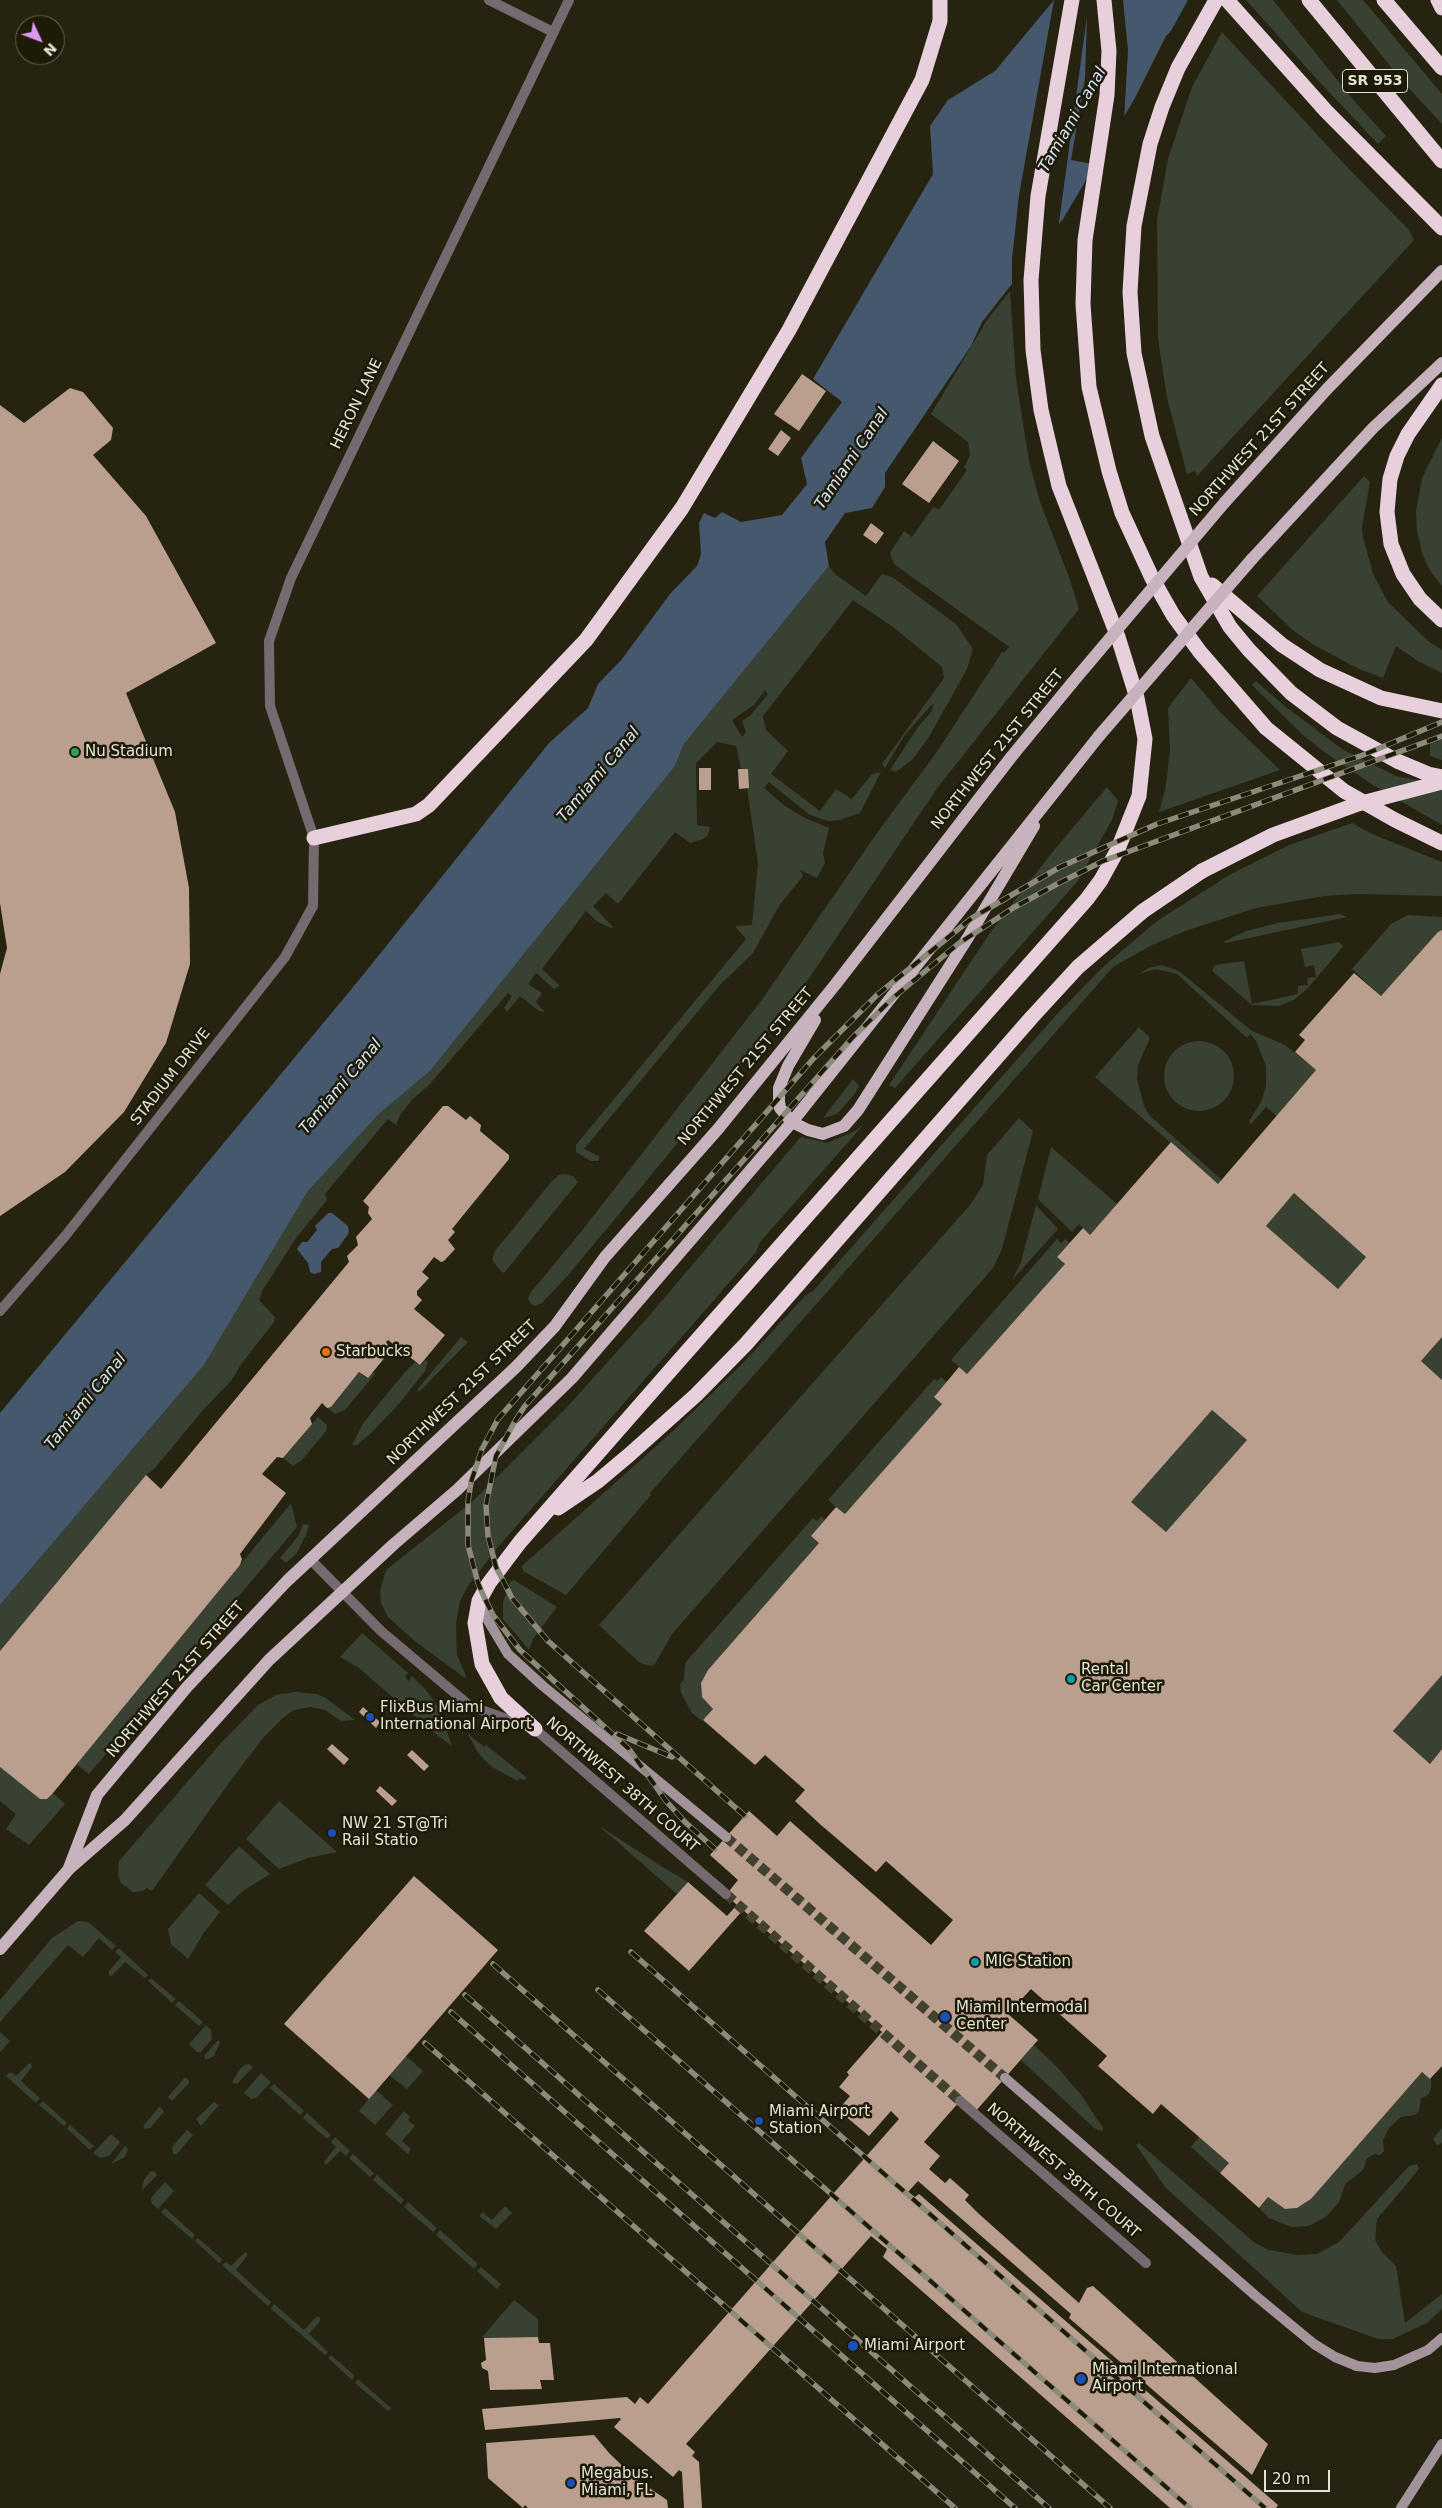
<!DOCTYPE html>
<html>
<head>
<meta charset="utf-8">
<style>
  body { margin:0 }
  #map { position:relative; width:1442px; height:2508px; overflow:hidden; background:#262310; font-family:"DejaVu Sans",sans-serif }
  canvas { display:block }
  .north { position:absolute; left:15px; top:15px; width:50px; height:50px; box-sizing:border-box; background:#1d1a07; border:1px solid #6d6a5a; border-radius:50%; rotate:133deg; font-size:14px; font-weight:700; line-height:20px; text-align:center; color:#e4e3d7 }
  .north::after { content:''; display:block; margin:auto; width:18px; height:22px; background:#db99f5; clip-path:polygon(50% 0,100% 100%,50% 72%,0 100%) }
  .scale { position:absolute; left:1264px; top:2470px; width:66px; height:22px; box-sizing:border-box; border:2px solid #e4e3d7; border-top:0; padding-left:6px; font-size:15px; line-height:18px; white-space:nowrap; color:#e4e3d7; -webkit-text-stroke:4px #1d1a07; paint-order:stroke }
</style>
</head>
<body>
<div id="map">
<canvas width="1442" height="2508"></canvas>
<div class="north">N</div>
<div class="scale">20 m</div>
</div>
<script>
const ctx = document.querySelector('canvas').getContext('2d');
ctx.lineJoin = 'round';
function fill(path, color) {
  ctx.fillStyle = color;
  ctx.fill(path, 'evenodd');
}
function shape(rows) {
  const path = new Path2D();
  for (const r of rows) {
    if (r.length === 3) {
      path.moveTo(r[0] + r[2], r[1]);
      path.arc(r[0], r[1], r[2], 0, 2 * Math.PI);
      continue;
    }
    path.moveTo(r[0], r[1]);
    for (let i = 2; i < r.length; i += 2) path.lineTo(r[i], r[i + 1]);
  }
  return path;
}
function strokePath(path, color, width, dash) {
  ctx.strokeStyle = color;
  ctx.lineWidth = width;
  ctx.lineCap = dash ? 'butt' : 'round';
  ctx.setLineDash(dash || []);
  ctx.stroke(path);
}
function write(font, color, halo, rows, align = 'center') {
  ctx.font = font + ' "DejaVu Sans",sans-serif';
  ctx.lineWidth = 5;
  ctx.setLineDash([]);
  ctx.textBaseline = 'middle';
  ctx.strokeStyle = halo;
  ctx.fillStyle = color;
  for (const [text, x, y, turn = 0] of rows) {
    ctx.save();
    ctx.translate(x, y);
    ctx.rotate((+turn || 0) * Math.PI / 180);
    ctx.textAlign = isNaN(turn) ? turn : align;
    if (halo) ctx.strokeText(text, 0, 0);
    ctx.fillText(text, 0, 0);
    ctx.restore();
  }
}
fill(shape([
  [1246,0,1273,0,1350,96,1386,136,1378,144,1314,76],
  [1337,0,1363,0,1442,94,1442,124,1404,83],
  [1222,32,1348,168,1409,230,1414,240,1197,476,1195,471,1187,474,1167,398,1158,339,1157,220,1168,159,1192,87],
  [1010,291,1016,379,1029,461,1040,502,1070,580,1079,609,938,787,787,1011,570,1273,542,1303,535,1306,531,1304,528,1298,531,1292,580,1233,761,1001,877,833,936,753,1002,652,1004,653,1009,647,894,564,890,553,904,531,912,537,933,507,939,510,967,470,964,467,970,455,968,442,931,414,987,320],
  [1442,438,1442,586,1431,572,1423,556,1417,531,1416,511,1422,478],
  [1364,476,1370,482,1362,527,1363,537,1373,574,1388,602,1428,641,1442,650,1442,673,1418,661,1396,646,1383,678,1359,669,1314,645,1294,631,1257,596],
  [829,566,835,574,866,596,882,574,892,577,956,624,973,649,967,669,929,737,913,759,896,772,890,770,918,727,932,711,933,703,904,736,885,768,882,764,944,678,942,667,893,627,853,600,763,716,766,730,788,751,771,774,820,811,836,789,852,799,872,774,881,772,860,813,839,820,828,821,810,815,769,782,764,788,785,806,805,818,829,828,823,853,825,863,817,878,800,870,803,876,779,906,753,953,719,986,584,1149,599,1156,599,1161,591,1161,576,1152,576,1145,746,939,735,926,752,925,758,863,747,788,748,769,741,769,736,746,717,742,696,763,697,825,710,827,708,835,703,839,690,843,675,832,618,904,606,893,593,906,613,927,611,928,598,922,586,911,542,969,560,986,554,989,536,973,528,984,542,993,536,1002,545,1012,539,1011,520,996,507,1012,504,1008,512,996,508,993,429,1085,413,1099,400,1115,396,1125,388,1119,325,1194,327,1200,296,1238,262,1291,259,1300,275,1317,274,1322,242,1363,231,1381,204,1409,154,1469,146,1475,0,1651,0,1605,204,1365,308,1191,380,1113,430,1071,675,766,684,744],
  [765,690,768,694,751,715,742,721,746,732,742,737,732,720,754,705],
  [1191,678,1221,713,1280,770,1159,812,1165,791,1170,751,1168,708],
  [1256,681,1282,704,1342,749,1396,776,1442,785,1442,825,1373,785,1323,751,1303,735,1252,685],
  [1430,738,1442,738,1442,760,1430,756],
  [1107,787,1118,801,1112,820,1077,882,895,1088,889,1085,992,930,1054,850],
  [1352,823,1372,834,1442,862,1442,896,1356,894,1324,896,1256,908,1188,930,1152,945,1113,967,650,1493,651,1495,566,1595,523,1571,522,1566,672,1432,744,1362,806,1295,813,1291,1057,1014,1104,966,1157,921,1231,874,1289,845],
  [1340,914,1347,917,1226,943,1223,942,1246,931,1278,923],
  [1408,915,1442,917,1442,930,1438,932,1381,996,1352,969,1391,924],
  [1339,942,1343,946,1340,950,1308,988,1294,1000,1279,1006,1252,1005,1212,971,1215,965,1244,961,1252,1004,1298,994,1298,986,1308,985,1307,978,1316,977,1314,965,1305,967,1301,949],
  [1162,965,1179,971,1252,1031,1285,1045,1316,1070,1277,1116,1266,1107,1251,1124,1249,1121,1261,1102,1266,1086,1266,1066,1256,1041,1250,1034,1247,1038,1177,974,1156,969,1139,974,1148,968],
  [1139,1027,1150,1038,1138,1065,1137,1079,1144,1106,1150,1116,1222,1180,1218,1184,1095,1077],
  [1199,1076,35],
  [853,1079,859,1086,854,1095,837,1114,823,1118],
  [1019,1118,1033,1131,1002,1249,993,1268,672,1634,655,1664,651,1666,640,1663,599,1625,970,1205,983,1185,987,1155],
  [864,1124,760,1242,756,1252,498,1547,468,1586,460,1601,456,1624,457,1655,466,1676,465,1678,416,1642,388,1617,381,1603,380,1591,386,1570,473,1501,569,1405,649,1316,799,1139,802,1137,827,1143,855,1131],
  [1051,1147,1117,1204,1090,1235,1079,1224,1072,1232,1038,1199],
  [564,1174,573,1176,578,1182,504,1273,501,1271,492,1260,495,1251,551,1182,559,1175],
  [1294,1193,1366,1257,1338,1289,1266,1226],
  [1036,1205,1058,1229,1012,1280,1021,1262],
  [1057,1239,1061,1243,1066,1239,1069,1243,1057,1257,1065,1264,967,1374,951,1360],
  [461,1337,468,1342,419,1392,417,1390],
  [1442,1337,1442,1380,1421,1361],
  [425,1360,428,1362,425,1371,398,1405,371,1433,357,1445,352,1445,364,1422,405,1372,415,1362,421,1365],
  [359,1372,366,1378,373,1372,375,1374,345,1410,335,1414,327,1408,332,1406],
  [941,1377,947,1382,934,1397,942,1404,845,1514,828,1500,934,1379,937,1381],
  [1212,1410,1247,1440,1166,1532,1131,1502],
  [318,1417,327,1425,326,1431,302,1460,293,1466,283,1458],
  [291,1503,297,1527,89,1774,76,1764],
  [821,1516,825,1520,811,1536,819,1543,708,1670,701,1683,702,1697,713,1709,702,1721,692,1713,681,1693,680,1684,684,1680,685,1663,813,1518,817,1521],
  [303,1524,309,1525,306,1535,296,1554,286,1563,280,1558,299,1535],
  [514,1580,557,1607,533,1639,529,1650,503,1619,503,1602,510,1582],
  [362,1633,408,1673,405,1677,409,1681,412,1676,426,1690,440,1710,452,1746,433,1732,359,1668,340,1657],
  [1442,1675,1442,1749,1430,1764,1393,1731],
  [295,1692,317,1694,326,1698,355,1720,341,1721,325,1710,310,1707,294,1710,284,1717,263,1738,231,1780,152,1891,147,1888,143,1891,133,1892,121,1883,118,1875,119,1861,221,1743,258,1705,276,1695],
  [467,1733,484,1747,486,1745,527,1778,524,1780,519,1778,518,1781,492,1767,479,1754],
  [0,1767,40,1799,47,1799,53,1793,65,1804,29,1845,6,1829,16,1814,0,1801],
  [279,1801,337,1852,308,1858,279,1869,246,1839],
  [598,1825,661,1866,688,1882,677,1894],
  [239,1846,270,1874,243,1891,228,1905,205,1885],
  [199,1893,220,1912,203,1934,188,1959,171,1944,168,1929],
  [78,1921,88,1922,116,1946,112,1950,99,1938,83,1957,68,1945,0,2022,0,2000,52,1938],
  [119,1948,148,1975,145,1978,125,1962,112,1976,109,1975,109,1971,121,1957,115,1952],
  [151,1978,176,1999,172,2003,148,1981],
  [179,2001,203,2022,199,2026,175,2005],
  [206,2025,211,2030,212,2039,201,2052,197,2052,189,2044],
  [0,2032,10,2041,0,2052],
  [218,2040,220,2042,214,2056,206,2060,204,2056],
  [1034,2045,1059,2069,1081,2095,1103,2128,1102,2131,1094,2128,1021,2060],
  [406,2056,423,2071,407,2089,389,2075],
  [31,2063,32,2067,21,2081,40,2098,36,2103,6,2076,10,2072,16,2076,28,2064],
  [249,2064,253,2067,237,2084,232,2083,239,2070,244,2065],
  [1422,2072,1431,2080,1431,2088,1429,2094,1421,2099,1419,2111,1415,2115,1401,2117,1389,2128,1383,2140,1384,2151,1380,2155,1375,2154,1367,2158,1363,2170,1345,2184,1339,2202,1327,2216,1309,2226,1291,2227,1269,2218,1259,2208,1268,2197,1285,2209,1297,2208,1311,2199],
  [261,2073,271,2082,256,2098,251,2099,244,2093],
  [185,2077,189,2080,189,2083,172,2101,168,2097],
  [274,2084,304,2111,300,2115,270,2088],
  [376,2090,393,2105,375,2125,359,2111],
  [43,2101,67,2123,64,2126,39,2105],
  [214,2102,219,2105,201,2126,196,2119],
  [160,2106,164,2112,150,2128,145,2129,143,2126],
  [404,2111,410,2117,408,2120,415,2126,402,2141,411,2149,408,2154,385,2134],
  [307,2113,331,2135,327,2139,303,2118],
  [70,2125,94,2146,90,2150,67,2129],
  [1442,2128,1442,2143,1437,2145,1433,2139],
  [187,2130,193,2135,177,2154,173,2154,172,2147],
  [111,2134,120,2142,109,2156,100,2158,93,2153],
  [335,2137,350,2151,346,2156,340,2151,326,2165,324,2162,336,2147,331,2142],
  [1199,2137,1229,2163,1220,2173,1191,2147],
  [1139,2143,1255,2243,1269,2250,1297,2255,1317,2254,1339,2242,1409,2166,1417,2164,1419,2168,1416,2173,1377,2219,1375,2240,1382,2252,1396,2266,1405,2323,1442,2294,1442,2309,1427,2323,1393,2339,1378,2339,1302,2312,1165,2187,1136,2145],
  [125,2146,128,2149,125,2157,111,2164],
  [353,2154,374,2173,370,2177,349,2158],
  [151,2171,155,2171,157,2175,142,2190,144,2180],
  [377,2175,404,2200,401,2204,373,2180],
  [165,2182,174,2191,158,2209,152,2204,151,2198],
  [408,2202,437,2228,433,2232,404,2207],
  [505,2206,512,2213,496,2229,479,2216,483,2212,492,2220],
  [165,2208,195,2235,192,2239,161,2212],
  [440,2230,478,2264,474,2269,436,2235],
  [198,2238,223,2260,219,2263,195,2241],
  [244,2253,247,2253,247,2256,236,2270,271,2302,268,2306,222,2265,226,2262,231,2266],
  [481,2267,501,2284,497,2289,477,2271],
  [514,2300,538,2319,538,2337,484,2338,482,2337],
  [274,2304,304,2330,316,2317,320,2317,320,2321,309,2334,328,2352,325,2355,271,2309],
  [331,2355,355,2376,352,2380,328,2358],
  [358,2379,391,2408,388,2411,355,2383]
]), '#394133');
fill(shape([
  [1054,0,1190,0,1175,27,1166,36,1135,98,1063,219,982,322,971,346,885,473,885,487,872,508,845,513,825,542,829,566,684,744,675,766,430,1071,380,1113,308,1191,204,1365,0,1605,0,1413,363,975,549,743,588,708,598,684,622,659,670,594,697,566,701,554,699,523,704,513,715,518,722,512,741,522,782,515,807,484,801,458,842,402,813,379,933,174,930,126,948,100,995,71],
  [328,1213,332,1213,348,1226,349,1233,338,1248,332,1249,321,1262,321,1272,314,1274,310,1272,308,1263,297,1249,302,1242,307,1242,317,1230,315,1226]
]), '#46586d');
fill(shape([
  [1054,0,1123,0,1128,50,1124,121,1098,165,1071,160,1085,78,1087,16,1058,230,1012,288,1012,259,1019,195],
  [1188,0,1193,0,1177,28,1168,38,1159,56,1161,49]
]), '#262310');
fill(shape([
  [802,374,826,391,799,431,774,414],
  [70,388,83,392,113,428,111,440,93,455,146,516,216,643,126,693,175,812,189,888,190,964,166,1043,124,1112,65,1172,0,1216,0,974,7,948,0,903,0,405,24,423],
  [781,430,791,438,778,456,768,449],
  [933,441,959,461,929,503,902,484],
  [871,523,884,533,876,544,863,535],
  [699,768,711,768,711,790,699,790],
  [738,769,748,769,749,788,739,789],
  [1442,930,1442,1337,1421,1361,1442,1380,1442,1675,1393,1731,1430,1764,1442,1749,1442,2066,1430,2079,1422,2072,1311,2199,1297,2208,1285,2209,1268,2197,1259,2208,1220,2173,1229,2163,1161,2104,1153,2114,1098,2066,1107,2056,1031,1989,1008,2014,1038,2040,975,2112,960,2101,924,2142,940,2156,929,2169,945,2183,950,2178,969,2195,965,2200,979,2214,1079,2303,1087,2288,1093,2286,1268,2444,1252,2475,1069,2318,1071,2314,918,2181,908,2192,915,2197,919,2194,1278,2505,1276,2508,1170,2508,883,2257,887,2249,871,2236,686,2444,695,2452,692,2456,699,2462,702,2508,684,2508,682,2472,679,2470,673,2477,614,2427,621,2419,620,2418,485,2430,482,2409,627,2397,635,2404,640,2397,648,2404,899,2119,891,2111,869,2136,838,2110,850,2096,839,2087,849,2075,847,2072,882,2032,743,1910,689,1971,644,1931,688,1882,727,1916,737,1905,726,1895,738,1880,710,1855,749,1811,777,1836,790,1821,931,1945,953,1920,886,1861,876,1872,821,1825,795,1801,805,1790,765,1755,755,1765,703,1720,713,1709,702,1697,701,1683,708,1670,819,1543,811,1536,836,1507,845,1514,942,1404,934,1397,959,1367,967,1374,1065,1264,1057,1257,1083,1228,1090,1235,1171,1142,1218,1184,1316,1070,1295,1052,1305,1040,1299,1035,1354,973,1381,996,1438,932],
  [1294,1193,1366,1257,1338,1289,1266,1226],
  [1212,1410,1247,1440,1166,1532,1131,1502],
  [443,1106,448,1106,466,1120,470,1116,481,1125,480,1131,509,1155,509,1159,452,1229,455,1232,448,1240,455,1249,444,1261,441,1262,434,1257,422,1272,429,1278,417,1291,417,1295,422,1300,414,1309,445,1335,420,1365,388,1340,386,1342,391,1350,368,1378,359,1372,331,1407,327,1408,322,1403,310,1418,312,1424,283,1458,277,1457,262,1474,286,1493,240,1554,242,1559,240,1565,53,1793,47,1799,40,1799,0,1767,0,1651,146,1475,161,1489,349,1262,347,1256,358,1245,356,1237,372,1219,368,1213,369,1207,363,1201],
  [363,1707,380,1722,376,1728,359,1712],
  [332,1744,349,1759,344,1765,327,1749],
  [412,1750,429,1766,424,1771,407,1755],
  [380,1786,397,1801,392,1806,376,1791],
  [414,1876,498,1950,369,2099,284,2024],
  [538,2337,539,2343,550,2343,554,2380,540,2380,542,2389,490,2390,488,2371,482,2368,481,2363,486,2360,484,2338],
  [594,2435,609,2453,636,2479,667,2500,668,2508,528,2508,525,2505,523,2508,488,2478,486,2443]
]), '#bb9f8e');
strokePath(shape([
  [726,1894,960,2101]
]), '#42402e', 10, [10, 5]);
strokePath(shape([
  [726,1837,1005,2078]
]), '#42402e', 10, [10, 5]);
strokePath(shape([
  [489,0,553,32],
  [0,1311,66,1235,285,957,313,906,314,838,270,706,269,641,291,578,569,0],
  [310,1559,381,1631,470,1706,535,1729,726,1894],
  [960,2101,1146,2263]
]), '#746a6f', 10);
strokePath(shape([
  [479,1602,487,1619,508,1654,543,1686,726,1837],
  [1005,2078,1257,2297,1314,2344,1335,2357,1357,2366,1375,2368,1394,2365,1428,2350,1442,2338],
  [1401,2508,1442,2444]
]), '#a3939b', 10);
strokePath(shape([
  [1225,502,1327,389,1442,271],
  [1252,559,1373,428,1442,363],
  [815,1020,788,1066,779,1088,779,1101,780,1108,792,1122,808,1130,823,1134,844,1126,858,1110,967,939,1034,826],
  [69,1868,97,1795,187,1687,287,1581,516,1367,555,1326,605,1257,718,1129,835,985,1012,756,1072,683],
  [0,1949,69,1869,125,1820,269,1660,394,1544,457,1490,572,1378,792,1122,1099,736]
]), '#c7b3bd', 12);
strokePath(shape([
  [1104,0,1109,51,1107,95,1085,240,1083,304,1089,387,1109,471,1122,513,1152,578,1173,615,1200,652,1266,728,1344,791,1395,820,1442,843],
  [1216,0,1178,68,1162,107,1150,144,1134,226,1130,292,1134,353,1152,436,1201,577,1230,627,1249,650,1291,693,1337,728,1397,761,1428,774,1442,777],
  [1227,0,1326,111,1442,228],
  [1309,0,1442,161],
  [1384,0,1442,68],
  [1438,0,1442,8],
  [1442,385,1408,434,1397,456,1390,479,1387,512,1391,544,1403,574,1420,599,1442,620],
  [1212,585,1282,645,1320,670,1381,698,1442,711],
  [314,838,416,814,429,805,586,640,682,508,789,330,922,80,940,21,940,0],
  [558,1508,598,1481,629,1455,696,1395,746,1344,1032,1017,1078,967,1143,911,1202,871],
  [535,1729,501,1698,482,1664,475,1623,479,1601,489,1583,520,1542,676,1364,1087,899,1101,880,1118,849,1139,796,1145,739,1137,698,1118,637,1059,486,1041,410,1033,350,1031,280,1038,196,1072,0]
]), '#e8cfdc', 15);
const rail = shape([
  [617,1734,672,1757],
  [745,1816,548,1641,512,1598,496,1567,488,1536,486,1505,496,1456,514,1423,524,1407,853,1037,894,997,958,944,1013,908,1059,883,1103,861,1442,736],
  [715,1849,685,1822,666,1801,629,1749,520,1650,493,1615,485,1599,478,1583,468,1545,468,1502,471,1482,482,1449,498,1419,813,1059,877,995,972,918,1060,867,1157,824,1363,755,1442,722],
  [631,1952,1265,2508],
  [493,1964,1110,2508],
  [598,1990,1190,2508],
  [465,1995,1049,2508],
  [451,2012,1015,2508],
  [425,2043,955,2508]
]);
strokePath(rail, '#8c8a7b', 5.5);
strokePath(rail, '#1d1a07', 4, [11]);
strokePath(shape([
  [1072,683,1225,502],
  [1099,736,1252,559]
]), '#c7b3bd', 12);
strokePath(shape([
  [1202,871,1273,835,1358,804,1442,782]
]), '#e8cfdc', 15);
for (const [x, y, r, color] of [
  [75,752,5,"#2e9e5b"],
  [326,1352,5,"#e8710a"],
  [1071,1679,5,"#0f9aa8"],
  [370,1717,5,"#1a4fb4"],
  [332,1833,5,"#1a4fb4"],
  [975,1962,5,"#0f9aa8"],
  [945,2017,6,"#1a4fb4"],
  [759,2121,5,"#1a4fb4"],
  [853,2346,6,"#1a4fb4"],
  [1081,2379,6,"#1a4fb4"],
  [571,2483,5,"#1a4fb4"]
]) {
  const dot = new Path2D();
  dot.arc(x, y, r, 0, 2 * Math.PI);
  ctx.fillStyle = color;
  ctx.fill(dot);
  strokePath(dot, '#1d1a07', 2);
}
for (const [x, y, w] of [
  [1375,81,65]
]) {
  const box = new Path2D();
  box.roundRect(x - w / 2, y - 11.5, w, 23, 4);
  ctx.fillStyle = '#1d1a07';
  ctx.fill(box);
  strokePath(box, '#e4e3d7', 1);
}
write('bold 14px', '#e4e3d7', null, [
  ["SR 953",1375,81]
]);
write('15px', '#e4e3d7', '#1d1a07', [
  ["HERON LANE",357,404,-64],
  ["NORTHWEST 21ST STREET",1260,440,-48],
  ["NORTHWEST 21ST STREET",998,750,-51],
  ["NORTHWEST 21ST STREET",746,1067,-50],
  ["STADIUM DRIVE",171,1077,-52],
  ["NORTHWEST 21ST STREET",462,1393,-44],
  ["NORTHWEST 21ST STREET",176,1680,-49],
  ["NORTHWEST 38TH COURT",622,1785,41],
  ["NORTHWEST 38TH COURT",1063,2171,41]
]);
write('15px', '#e4e3d7', '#1d1a07', [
  ["Nu Stadium",85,752],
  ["Starbucks",336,1352],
  ["Rental",1081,1670],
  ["Car Center",1081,1687],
  ["FlixBus Miami",380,1708],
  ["International Airport",380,1725],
  ["NW 21 ST@Tri",342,1824],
  ["Rail Statio",342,1841],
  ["MIC Station",985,1962],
  ["Miami Intermodal",956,2008],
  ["Center",956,2025],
  ["Miami Airport",769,2112],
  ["Station",769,2129],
  ["Miami Airport",864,2346],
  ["Miami International",1092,2370],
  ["Airport",1092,2387],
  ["Megabus.",581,2474],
  ["Miami, FL",581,2491]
], 'left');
write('italic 16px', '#d6e4f6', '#1d1a07', [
  ["Tamiami Canal",1073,120,-60],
  ["Tamiami Canal",852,459,-56],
  ["Tamiami Canal",599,775,-50],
  ["Tamiami Canal",341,1087,-50],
  ["Tamiami Canal",86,1402,-51]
]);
</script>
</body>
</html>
